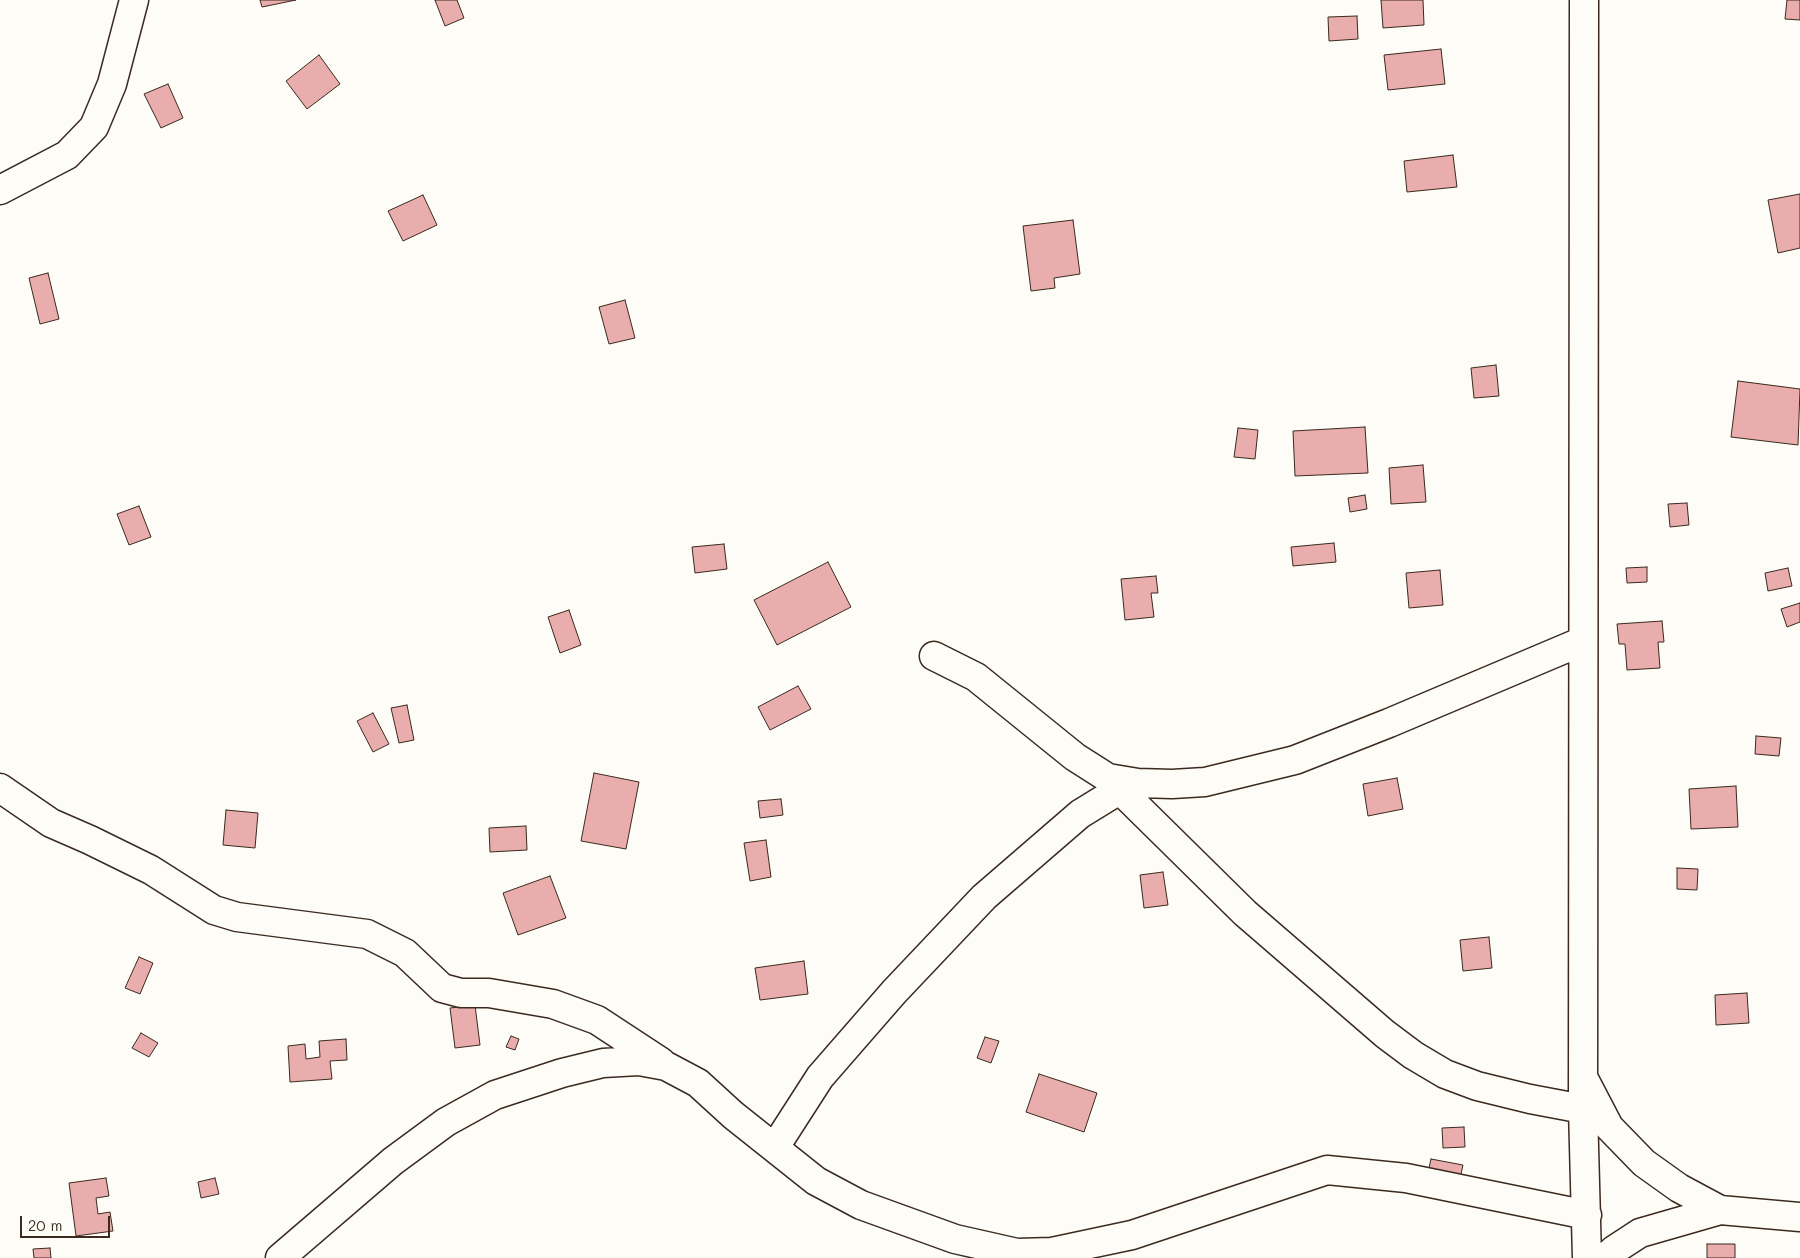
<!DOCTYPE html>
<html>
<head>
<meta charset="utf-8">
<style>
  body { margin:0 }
  #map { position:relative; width:1800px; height:1258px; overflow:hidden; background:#fdfcf7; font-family:Mali,sans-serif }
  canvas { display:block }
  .scale { position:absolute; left:20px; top:1216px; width:90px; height:22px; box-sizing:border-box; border:2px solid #3b2a1e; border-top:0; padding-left:6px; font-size:15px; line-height:18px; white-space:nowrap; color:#3b2a1e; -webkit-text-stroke:4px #fdfcf7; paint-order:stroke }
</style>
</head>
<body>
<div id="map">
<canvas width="1800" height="1258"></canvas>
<div class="scale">20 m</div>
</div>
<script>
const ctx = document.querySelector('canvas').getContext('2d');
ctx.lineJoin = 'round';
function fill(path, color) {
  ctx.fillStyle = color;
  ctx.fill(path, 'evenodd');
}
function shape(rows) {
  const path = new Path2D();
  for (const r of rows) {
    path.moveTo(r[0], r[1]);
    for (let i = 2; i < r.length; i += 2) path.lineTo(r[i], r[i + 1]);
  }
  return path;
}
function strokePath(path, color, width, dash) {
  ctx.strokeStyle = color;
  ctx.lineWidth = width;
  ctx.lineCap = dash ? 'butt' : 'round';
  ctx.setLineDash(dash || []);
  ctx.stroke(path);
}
const building = shape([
  [260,0,296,0,262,7,260,0],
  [435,0,457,0,464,18,445,26,435,0],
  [1381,0,1423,0,1424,25,1383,28,1381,0],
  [1787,0,1800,0,1800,20,1785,19,1787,0],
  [1357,16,1358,39,1329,41,1328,17,1357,16],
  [1441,49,1445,84,1388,90,1384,55,1441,49],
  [319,55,340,84,307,109,286,81,319,55],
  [168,84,183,118,161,128,144,94,168,84],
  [1453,155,1457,187,1407,192,1404,161,1453,155],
  [1800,194,1800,248,1778,253,1768,200,1800,194],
  [423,195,437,225,403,241,388,211,423,195],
  [1073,220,1080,274,1054,278,1055,288,1031,291,1023,226,1073,220],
  [48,273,59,319,40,324,29,278,48,273],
  [625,300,635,338,609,344,599,307,625,300],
  [1496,365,1499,396,1474,398,1471,368,1496,365],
  [1738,381,1800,389,1798,445,1731,437,1738,381],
  [1365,427,1368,473,1295,476,1293,431,1365,427],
  [1238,428,1258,430,1255,459,1234,457,1238,428],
  [1423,465,1426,502,1391,504,1389,468,1423,465],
  [1365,495,1367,509,1350,512,1348,498,1365,495],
  [1687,503,1689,525,1670,527,1668,504,1687,503],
  [139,506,151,537,129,545,117,514,139,506],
  [1334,543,1336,562,1293,566,1291,547,1334,543],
  [724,544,727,569,695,573,692,547,724,544],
  [828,562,851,607,777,645,754,600,828,562],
  [1647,567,1647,582,1627,583,1626,568,1647,567],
  [1788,568,1792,586,1768,591,1765,573,1788,568],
  [1440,570,1443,605,1409,608,1406,573,1440,570],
  [1156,576,1158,593,1151,593,1154,617,1125,620,1121,579,1156,576],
  [1800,603,1800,622,1787,627,1781,609,1800,603],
  [569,610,581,645,560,653,548,617,569,610],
  [1662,621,1664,642,1658,642,1660,668,1627,670,1625,644,1619,644,1617,624,1662,621],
  [798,686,811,709,770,730,758,707,798,686],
  [407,705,414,740,399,743,391,708,407,705],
  [373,713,389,744,373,752,357,721,373,713],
  [1756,736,1781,738,1779,756,1755,754,1756,736],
  [594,773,639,782,626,849,581,841,594,773],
  [1397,778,1403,809,1368,816,1363,784,1397,778],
  [1736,786,1738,827,1691,829,1689,789,1736,786],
  [781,799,783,815,760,818,758,801,781,799],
  [226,810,258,813,255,848,223,845,226,810],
  [526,826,527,850,490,852,489,828,526,826],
  [766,840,771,877,750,881,744,843,766,840],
  [1677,868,1698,869,1697,890,1677,889,1677,868],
  [1163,872,1168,905,1144,908,1140,875,1163,872],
  [550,876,566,918,518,935,503,893,550,876],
  [1489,937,1492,968,1463,971,1460,940,1489,937],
  [139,957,153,963,140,994,125,988,139,957],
  [804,961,808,994,760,1000,755,968,804,961],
  [1747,993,1749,1023,1716,1025,1715,995,1747,993],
  [475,1005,480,1045,455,1048,450,1008,475,1005],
  [141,1033,158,1043,149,1057,132,1048,141,1033],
  [511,1036,519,1039,515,1050,506,1047,511,1036],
  [985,1037,999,1041,991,1063,977,1058,985,1037],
  [346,1039,347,1060,330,1061,332,1079,290,1082,288,1046,305,1044,306,1059,320,1057,319,1041,346,1039],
  [1039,1074,1097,1093,1084,1132,1026,1112,1039,1074],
  [1464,1127,1465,1147,1443,1148,1442,1128,1464,1127],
  [1431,1159,1463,1165,1459,1183,1427,1177,1431,1159],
  [106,1178,109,1196,96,1198,98,1214,110,1212,113,1231,76,1236,69,1183,106,1178],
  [215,1178,219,1194,201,1198,198,1182,215,1178],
  [1707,1244,1735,1244,1735,1258,1707,1258,1707,1244],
  [50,1248,51,1258,34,1258,33,1249,50,1248]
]);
fill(building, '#e8adac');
strokePath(building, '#3b2a1e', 1);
const minor = shape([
  [1584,0,1583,1109,1587,1258],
  [0,190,67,155,94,127,112,84,134,0],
  [934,656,976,677,1075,757,1108,778,1138,783,1172,784,1205,782,1295,760,1389,723,1583,641],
  [1108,778,1245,913,1385,1034,1413,1055,1445,1074,1477,1086,1530,1099,1583,1109],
  [0,788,51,823,90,840,151,870,214,910,237,917,367,934,405,953,442,988,461,993,489,993,553,1004,597,1020,661,1062],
  [1585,1081,1609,1127,1644,1163,1679,1188,1720,1210],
  [775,1147,820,1077,894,992,984,897,1080,814,1119,790],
  [280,1258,393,1161,446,1122,495,1095,562,1073,603,1063,639,1061,666,1066,698,1083,733,1115,816,1181,861,1205,955,1239,1017,1253,1052,1252,1132,1235,1327,1170,1406,1178,1587,1215],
  [1605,1258,1614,1250,1640,1233,1720,1210,1800,1217]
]);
strokePath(minor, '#3b2a1e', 31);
strokePath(minor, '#fdfcf7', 28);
</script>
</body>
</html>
